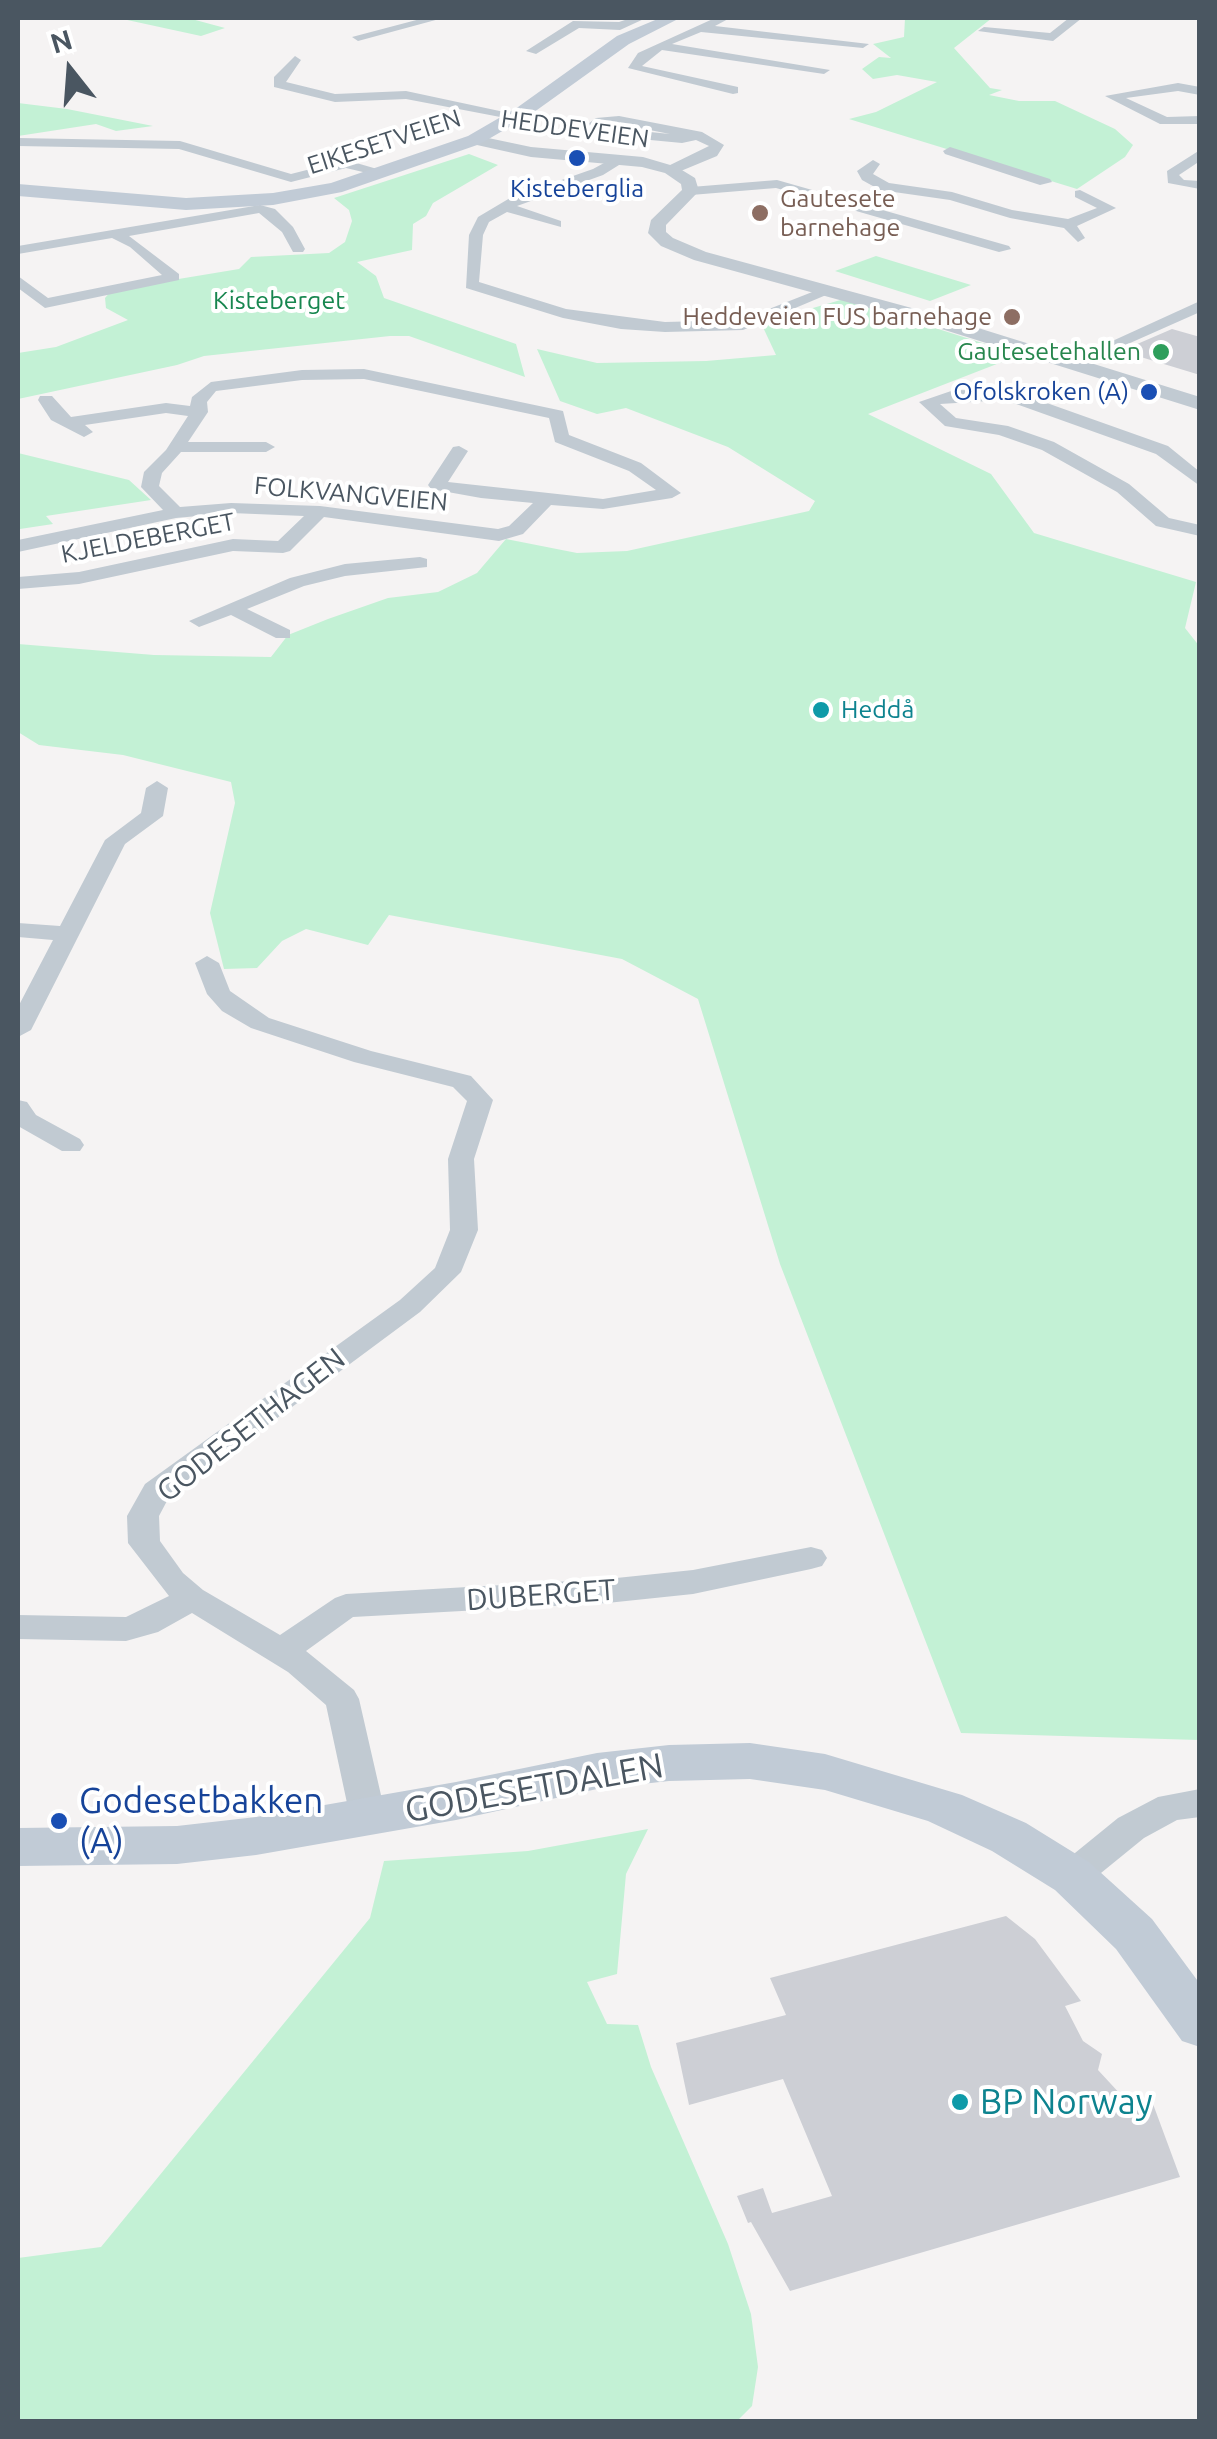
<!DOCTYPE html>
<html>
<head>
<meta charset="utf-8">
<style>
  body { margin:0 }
  #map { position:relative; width:1217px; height:2439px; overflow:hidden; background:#f5f3f3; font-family:Ubuntu,sans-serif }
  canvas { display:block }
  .frame { position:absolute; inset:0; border:20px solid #4a5661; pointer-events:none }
  .north { position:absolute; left:20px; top:20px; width:100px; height:100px; -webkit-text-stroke:8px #fff; paint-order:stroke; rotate:343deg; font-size:28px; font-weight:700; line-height:40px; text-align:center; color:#4a5661 }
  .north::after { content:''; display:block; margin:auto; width:35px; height:45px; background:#4a5661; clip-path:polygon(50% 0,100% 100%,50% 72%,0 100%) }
</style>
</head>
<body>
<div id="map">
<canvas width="1217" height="2439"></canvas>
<div class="frame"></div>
<div class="north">N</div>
</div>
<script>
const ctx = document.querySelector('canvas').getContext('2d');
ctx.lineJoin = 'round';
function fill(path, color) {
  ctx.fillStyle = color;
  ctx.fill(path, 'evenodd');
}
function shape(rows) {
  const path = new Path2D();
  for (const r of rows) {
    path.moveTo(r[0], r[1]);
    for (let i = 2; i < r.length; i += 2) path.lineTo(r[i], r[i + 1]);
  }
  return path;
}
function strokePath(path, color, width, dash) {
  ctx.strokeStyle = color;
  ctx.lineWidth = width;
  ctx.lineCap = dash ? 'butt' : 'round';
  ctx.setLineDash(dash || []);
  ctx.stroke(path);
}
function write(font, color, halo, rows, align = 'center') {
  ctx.font = font + ' Ubuntu,sans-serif';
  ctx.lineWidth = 8;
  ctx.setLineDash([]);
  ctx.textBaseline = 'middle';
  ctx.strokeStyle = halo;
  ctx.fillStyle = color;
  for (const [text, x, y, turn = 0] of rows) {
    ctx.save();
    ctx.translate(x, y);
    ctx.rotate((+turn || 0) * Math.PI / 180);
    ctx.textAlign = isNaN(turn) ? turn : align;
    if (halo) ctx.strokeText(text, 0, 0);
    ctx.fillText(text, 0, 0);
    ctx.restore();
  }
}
fill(shape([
  [118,18,188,18,225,28,201,36],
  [905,18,992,18,954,48,990,88,1002,90,989,95,1019,101,1055,101,1115,129,1133,145,1125,157,1077,189,849,119,876,112,937,82,897,75,873,79,862,69,879,57,891,58,873,44,904,37],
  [18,103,67,109,153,126,116,131,96,124,18,136],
  [469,154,498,165,433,203,426,216,413,224,412,250,357,262,376,276,384,298,516,344,525,377,409,336,390,336,204,356,177,365,18,399,18,353,56,347,128,320,106,308,105,298,112,290,239,269,251,257,329,253,345,242,352,221,349,210,334,198],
  [876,256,971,285,930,301,835,271],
  [844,299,1020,355,868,414,991,474,1034,533,1196,582,1185,628,1200,647,1199,1740,961,1733,780,1264,698,999,622,959,389,915,368,945,306,929,282,941,257,968,224,969,210,913,235,803,231,782,123,755,39,745,18,732,18,644,154,655,271,657,288,635,328,619,388,598,438,592,477,573,506,539,577,553,627,551,809,511,815,501,728,447,626,408,597,414,560,401,537,349,597,363,706,361,776,355,761,323],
  [18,453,129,480,151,500,46,516,53,524,20,529],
  [648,1829,626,1874,617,1974,587,1982,607,2024,638,2025,651,2067,728,2244,751,2314,758,2367,752,2406,737,2421,18,2421,18,2258,101,2247,370,1918,384,1861,528,1851]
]), '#c3f1d5');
fill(shape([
  [1172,329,1200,337,1200,375,1121,351],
  [1006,1916,1035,1939,1081,2001,1065,2006,1083,2041,1102,2054,1098,2070,1135,2110,1153,2104,1180,2177,790,2291,751,2222,748,2223,737,2196,763,2188,772,2213,832,2196,783,2079,689,2105,676,2043,786,2015,770,1978]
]), '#cdcfd5');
fill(shape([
  [424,18,443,18,358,41,352,37,424,18],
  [631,18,646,18,620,30,579,28,536,54,526,51,573,21,619,22,631,18],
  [715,18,730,18,715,26,869,44,863,48,701,32,672,44,830,70,824,74,662,50,642,66,738,87,738,93,733,94,628,68,638,53,715,18],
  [1069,18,1082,18,1053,41,978,31,984,27,1050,33,1069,18],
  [295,56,301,60,286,82,335,94,406,91,523,116,516,120,406,99,335,102,274,87,274,77,295,56],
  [1178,83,1200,87,1200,95,1178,91,1126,98,1167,117,1200,116,1200,124,1160,124,1105,96,1178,83],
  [619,116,702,132,724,145,717,156,676,173,666,173,666,167,709,146,696,140,682,143,587,134,580,130,596,118,619,116],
  [619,124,670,134,600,127,619,124],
  [18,138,180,141,291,174,346,160,391,173,384,177,346,168,291,182,179,149,18,146,18,138],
  [950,147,1050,179,1052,182,1040,185,945,154,943,151,950,147],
  [1200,150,1200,161,1179,175,1184,180,1200,181,1200,189,1168,183,1167,171,1200,150],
  [615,157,627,160,603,175,517,206,561,221,561,227,507,212,489,222,483,235,479,282,566,309,665,322,741,320,825,287,838,290,743,330,665,332,621,329,563,318,466,288,469,235,478,217,510,198,593,169,615,157],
  [873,160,880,164,873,174,889,183,952,192,1012,210,1068,219,1097,208,1075,197,1075,191,1080,190,1116,208,1077,226,1085,238,1078,242,1064,228,1010,218,950,200,880,190,862,180,857,171,873,160],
  [777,180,1009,246,1011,249,999,252,776,188,691,195,684,191,691,187,777,180],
  [260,205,275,209,293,227,305,249,303,252,293,252,282,232,259,213,129,236,179,274,179,280,45,308,18,288,18,276,48,298,162,275,130,247,112,238,18,254,18,246,260,205],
  [1200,301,1200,312,1076,367,1062,364,1200,301],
  [364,369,563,411,569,435,641,463,681,493,672,498,603,509,551,505,523,534,499,541,324,517,290,551,283,553,233,551,79,584,18,589,18,577,79,572,233,539,278,541,304,516,231,513,176,518,18,552,18,540,163,510,141,487,144,472,166,450,188,416,166,413,85,425,93,432,84,437,51,420,38,400,40,396,52,396,71,417,166,403,190,406,192,397,211,382,302,370,364,369],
  [364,379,549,418,555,442,629,471,656,490,603,499,448,482,468,451,459,446,453,447,428,485,431,489,481,498,533,503,509,526,498,529,320,506,231,503,180,507,159,486,162,473,181,452,266,452,275,447,266,442,188,442,208,412,207,402,216,391,302,380,364,379],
  [954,390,1013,391,1168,446,1200,472,1200,486,1156,454,1005,400,940,404,956,418,1008,426,1054,442,1129,484,1169,518,1200,525,1200,536,1156,526,1117,492,1042,450,999,435,945,426,919,402,954,390],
  [420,557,427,559,427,567,345,576,304,586,247,609,290,630,290,638,276,638,231,615,199,627,189,621,290,578,345,564,420,557],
  [157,781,168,788,163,816,125,844,31,1030,18,1037,18,1007,53,940,18,937,18,923,60,926,105,840,141,813,146,788,157,781],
  [207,956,219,963,230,991,269,1018,371,1051,471,1076,493,1100,474,1159,478,1230,461,1272,420,1312,168,1499,159,1516,160,1541,183,1573,203,1590,280,1635,335,1598,346,1594,607,1579,693,1570,811,1547,822,1550,827,1558,822,1566,811,1569,693,1594,607,1603,353,1617,306,1651,354,1690,359,1699,386,1817,380,1827,368,1831,356,1827,350,1817,326,1705,288,1672,192,1613,158,1632,126,1641,18,1639,18,1615,126,1617,169,1596,128,1543,127,1516,145,1484,400,1300,435,1268,450,1230,448,1159,467,1101,453,1087,354,1062,251,1028,222,1011,207,994,195,963,207,956],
  [18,1100,27,1102,36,1115,80,1139,84,1145,80,1151,62,1151,18,1126,18,1100],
  [1200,1789,1200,1817,1177,1820,1144,1838,1085,1886,1072,1891,1059,1886,1054,1876,1059,1866,1118,1818,1158,1797,1200,1789]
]), '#c1cad2');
fill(shape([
  [474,135,531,147,643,157,677,167,695,178,699,191,666,225,666,232,673,238,706,252,930,313,1200,397,1200,410,916,321,694,260,661,246,648,233,651,220,682,190,681,184,665,173,642,167,531,157,468,143,468,137,474,135]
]), '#c1cad2');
fill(shape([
  [660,18,680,18,629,44,530,115,480,144,342,192,273,205,186,210,18,196,18,184,186,198,273,193,331,183,468,136,518,107,617,36,660,18],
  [750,1743,825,1754,962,1795,1026,1823,1089,1862,1152,1919,1200,1984,1200,2047,1182,2041,1116,1949,1055,1890,992,1851,928,1821,825,1790,750,1779,669,1781,597,1789,456,1820,256,1855,177,1864,18,1866,18,1828,177,1826,256,1817,456,1782,597,1753,669,1745,750,1743]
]), '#c1cbd6');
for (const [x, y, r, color] of [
  [577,158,10,"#1a4fb4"],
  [760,213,10,"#8d6e63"],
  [1012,317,10,"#8d6e63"],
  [1161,352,10,"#2e9e5b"],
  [1149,392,10,"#1a4fb4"],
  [821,710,10,"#0f9aa8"],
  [59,1821,10,"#1a4fb4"],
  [960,2102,10,"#0f9aa8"]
]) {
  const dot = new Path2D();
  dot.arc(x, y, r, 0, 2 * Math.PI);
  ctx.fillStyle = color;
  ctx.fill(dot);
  strokePath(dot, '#fff', 4);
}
write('25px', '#4a5661', '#fff', [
  ["HEDDEVEIEN",575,129,8],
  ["EIKESETVEIEN",384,142,-18],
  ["FOLKVANGVEIEN",351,494,5],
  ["KJELDEBERGET",148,538,-11]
]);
write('25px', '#164399', '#fff', [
  ["Kisteberglia",577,189],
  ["Ofolskroken (A)",1129,392,"right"]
]);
write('25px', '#785e54', '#fff', [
  ["Gautesete",780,199],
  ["barnehage",780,228],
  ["Heddeveien FUS barnehage",992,317,"right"]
], 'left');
write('25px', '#17864f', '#fff', [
  ["Kisteberget",279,301]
]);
write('25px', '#27864d', '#fff', [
  ["Gautesetehallen",1141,352]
], 'right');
write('25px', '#0d838f', '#fff', [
  ["Heddå",841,710]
], 'left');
write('30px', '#4a5661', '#fff', [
  ["GODESETHAGEN",251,1425,-38],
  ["DUBERGET",541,1595,-4]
]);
write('35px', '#4a5661', '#fff', [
  ["GODESETDALEN",534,1788,-10]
]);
write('35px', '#164399', '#fff', [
  ["Godesetbakken",79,1801],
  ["(A)",79,1841]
], 'left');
write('35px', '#0d838f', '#fff', [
  ["BP Norway",980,2102]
], 'left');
</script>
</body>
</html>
